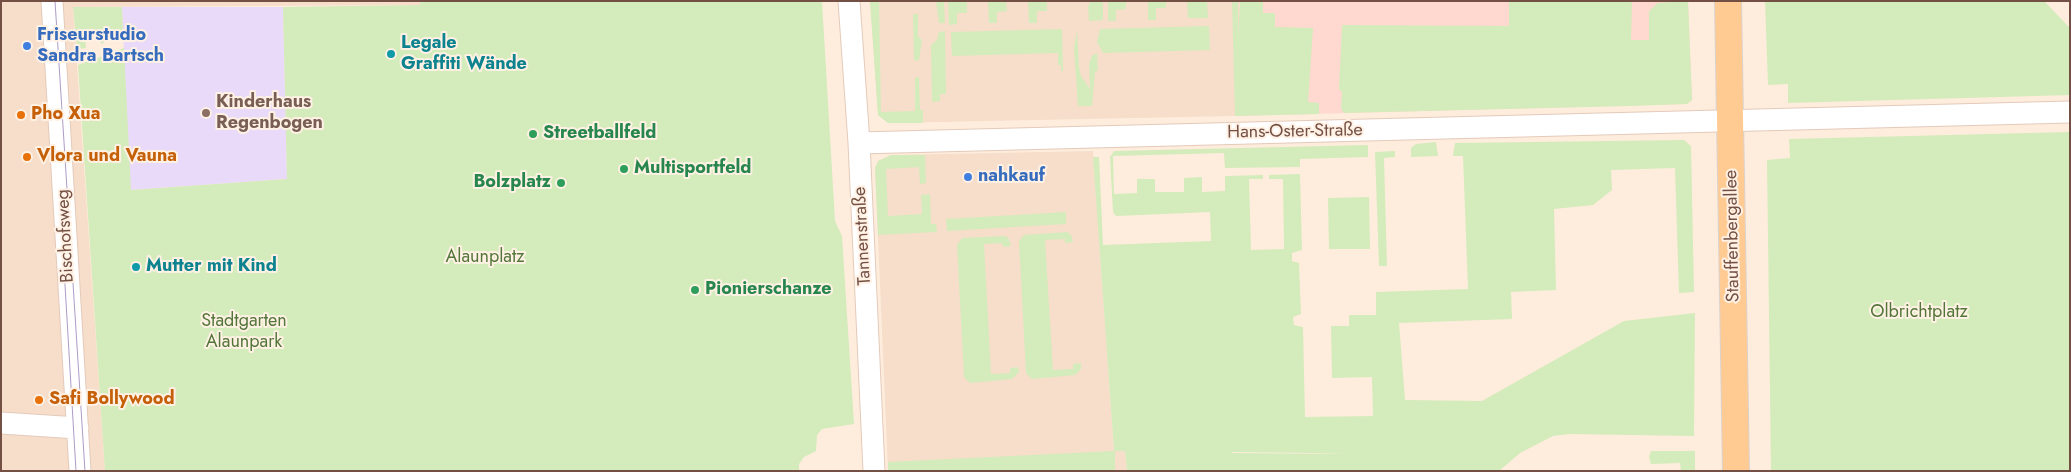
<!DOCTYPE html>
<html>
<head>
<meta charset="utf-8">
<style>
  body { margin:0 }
  #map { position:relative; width:2071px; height:472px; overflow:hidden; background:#feeddc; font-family:Jost,sans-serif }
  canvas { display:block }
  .frame { position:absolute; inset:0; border:2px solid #745044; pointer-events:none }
</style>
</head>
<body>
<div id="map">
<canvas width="2071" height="472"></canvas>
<div class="frame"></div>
</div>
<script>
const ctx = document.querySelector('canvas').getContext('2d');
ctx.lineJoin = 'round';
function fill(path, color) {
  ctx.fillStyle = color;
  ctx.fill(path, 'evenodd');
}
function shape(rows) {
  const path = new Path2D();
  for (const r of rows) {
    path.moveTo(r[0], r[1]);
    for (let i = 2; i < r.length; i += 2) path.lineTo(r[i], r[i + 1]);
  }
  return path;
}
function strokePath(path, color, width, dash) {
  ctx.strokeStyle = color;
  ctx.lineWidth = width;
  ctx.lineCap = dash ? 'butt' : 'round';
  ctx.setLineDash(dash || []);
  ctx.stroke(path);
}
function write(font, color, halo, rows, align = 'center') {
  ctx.font = font + ' Jost,sans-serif';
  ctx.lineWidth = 4;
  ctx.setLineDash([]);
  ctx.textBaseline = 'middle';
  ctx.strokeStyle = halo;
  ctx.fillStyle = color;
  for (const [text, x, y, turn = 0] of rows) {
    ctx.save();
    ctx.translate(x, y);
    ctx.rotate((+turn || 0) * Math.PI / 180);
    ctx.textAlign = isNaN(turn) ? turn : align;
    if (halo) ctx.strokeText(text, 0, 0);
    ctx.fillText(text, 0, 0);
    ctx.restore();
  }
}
fill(shape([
  [1,1,420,1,420,5,73,7,105,471,1,471],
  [870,1,1240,1,1235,116,888,123,878,115],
  [1093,151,1114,451,1125,451,1127,471,888,471,875,168,878,161,891,155]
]), '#f6deca');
fill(shape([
  [1240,1,1688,1,1692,100,1687,104,1235,116]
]), '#ffd8cf');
fill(shape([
  [122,7,283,7,287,179,130,190]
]), '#eadaf9');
fill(shape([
  [420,1,822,1,835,221,842,236,854,424,822,429,817,435,816,451,804,457,799,464,799,471,105,471,78,65,124,48,131,190,287,179,283,7,420,5],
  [870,1,879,1,881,112,915,111,915,78,919,77,920,110,923,110,923,123,888,123,878,115],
  [936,1,944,1,945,23,939,23],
  [948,1,967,1,967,13,957,13,957,24,949,25],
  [988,1,1006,1,1007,11,997,12,997,23,989,23],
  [1028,1,1047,1,1047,11,1037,11,1037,23,1029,23],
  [1091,1,1103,1,1103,20,1089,21,1088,6],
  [1108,1,1126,1,1126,9,1116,10,1116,21,1108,21],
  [1148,1,1166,1,1166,8,1156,8,1156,20,1148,20],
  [1187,1,1207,1,1208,18,1188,18],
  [1232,1,1238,1,1238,36,1240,1,1263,1,1263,13,1275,13,1275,27,1313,28,1308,102,1319,103,1319,114,1235,116],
  [1509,1,1632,1,1631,40,1649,40,1649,11,1658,3,1688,1,1692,100,1687,104,1629,106,1344,113,1341,109,1342,92,1339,89,1342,25,1509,26],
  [1765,1,2044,1,2070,28,2070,95,1788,103,1788,84,1768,85],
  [73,7,122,7,123,33,101,44,99,30,85,33,86,48,77,49],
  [913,14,918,14,918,36,922,40,919,60,914,61],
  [1209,26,1210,50,1103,53,1097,42,1100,29],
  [1062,29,1063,71,1061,71,1061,65,1058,65,1058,53,952,56,951,32],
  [1077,30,1079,68,1081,76,1090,89,1089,63,1092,56,1097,53,1098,70,1095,72,1092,106,1078,106,1074,48],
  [945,31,946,94,940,94,940,101,932,102,931,45,937,40,939,32],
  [2070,132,2070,471,1771,471,1767,160,1790,158,1789,139],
  [1684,140,1691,146,1694,292,1679,293,1675,168,1611,170,1612,190,1593,205,1554,209,1556,290,1511,292,1512,319,1399,323,1405,400,1482,401,1624,321,1695,313,1694,436,1569,434,1553,436,1520,453,1499,471,1127,471,1125,451,1115,451,1115,471,888,471,888,462,1114,451,1093,157,1099,157,1103,245,1211,241,1210,212,1116,216,1113,212,1110,157,1114,151,1368,145,1368,157,1300,159,1300,167,1225,168,1224,153,1113,156,1114,194,1137,193,1137,179,1155,179,1155,192,1184,192,1184,178,1202,177,1202,192,1225,191,1225,176,1263,175,1263,179,1249,179,1251,250,1284,249,1283,179,1269,179,1269,175,1300,174,1302,250,1292,253,1292,261,1299,263,1301,314,1293,317,1294,325,1303,327,1305,417,1373,416,1372,377,1332,378,1331,326,1349,326,1349,315,1376,315,1376,292,1468,289,1463,156,1453,156,1455,143],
  [1232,452,1315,453,1347,454,1232,453],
  [1436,142,1438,156,1411,157,1411,148,1416,144],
  [1395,151,1395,157,1384,158,1387,266,1379,266,1375,152],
  [891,155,925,155,926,183,920,184,919,167,886,169,888,216,922,214,921,195,930,194,931,224,936,224,937,232,878,235,875,168,878,161],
  [1369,197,1370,249,1329,249,1328,198],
  [1066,212,1066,224,947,231,946,219],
  [1067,232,1071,235,1073,242,1065,243,1065,239,1045,240,1053,370,1073,369,1073,364,1081,363,1081,369,1075,375,1032,379,1026,373,1019,241,1024,235],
  [1005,236,1009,239,1011,246,1003,247,1002,243,984,244,991,374,1010,373,1010,368,1018,367,1019,372,1012,379,970,383,964,377,957,245,962,238],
  [1651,451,1695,451,1695,471,1681,471,1680,463,1651,464,1649,457]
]), '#d4ebbb');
const minor = shape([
  [52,1,80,471],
  [849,1,859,143,874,471],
  [859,143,2070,112],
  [1,423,78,428]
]);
const major = shape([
  [1728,1,1736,471]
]);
strokePath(minor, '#e4cabb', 23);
strokePath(major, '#dbd2ce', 28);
strokePath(minor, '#fff', 21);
strokePath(major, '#ffcb92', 26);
strokePath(shape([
  [55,1,85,471],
  [63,251,76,471]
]), '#ae9cc6', 1);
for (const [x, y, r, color] of [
  [27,46,5,"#3f7fe0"],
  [391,54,5,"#0f9aa8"],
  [206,113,5,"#8d6e63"],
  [21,115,5,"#e8710a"],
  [533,134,5,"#2e9e5b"],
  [27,157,5,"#e8710a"],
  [624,169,5,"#2e9e5b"],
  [968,177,5,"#3f7fe0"],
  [561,183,5,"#2e9e5b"],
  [136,267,5,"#0f9aa8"],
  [695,290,5,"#2e9e5b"],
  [39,400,5,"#e8710a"]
]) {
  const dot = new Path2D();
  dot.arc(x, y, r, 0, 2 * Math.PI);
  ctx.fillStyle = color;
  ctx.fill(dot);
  strokePath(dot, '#fff1e4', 2);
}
write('bold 18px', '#366cbe', '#fff1e4', [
  ["Friseurstudio",37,36],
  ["Sandra Bartsch",37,57],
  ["nahkauf",978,177]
], 'left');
write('bold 18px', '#0d838f', '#fff1e4', [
  ["Legale",401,44],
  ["Graffiti Wände",401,65],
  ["Mutter mit Kind",146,267]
], 'left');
write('bold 18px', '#785e54', '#fff1e4', [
  ["Kinderhaus",216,103],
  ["Regenbogen",216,124]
], 'left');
write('bold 18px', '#c56008', '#fff1e4', [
  ["Pho Xua",31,115],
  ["Vlora und Vauna",37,157],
  ["Safi Bollywood",49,400]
], 'left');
write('18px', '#745044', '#fff1e4', [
  ["Hans-Oster-Straße",1295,132,-1],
  ["Bischofsweg",66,236,-93],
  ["Tannenstraße",863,236,-93],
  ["Stauffenbergallee",1733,236,-91]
]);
write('bold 18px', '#27864d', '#fff1e4', [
  ["Streetballfeld",543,134],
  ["Multisportfeld",634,169],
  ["Bolzplatz",551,183,"right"],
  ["Pionierschanze",705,290]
], 'left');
write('18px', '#527539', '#fff1e4', [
  ["Alaunplatz",485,258],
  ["Olbrichtplatz",1919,313],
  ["Stadtgarten",244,322],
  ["Alaunpark",244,343]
]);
</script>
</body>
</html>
